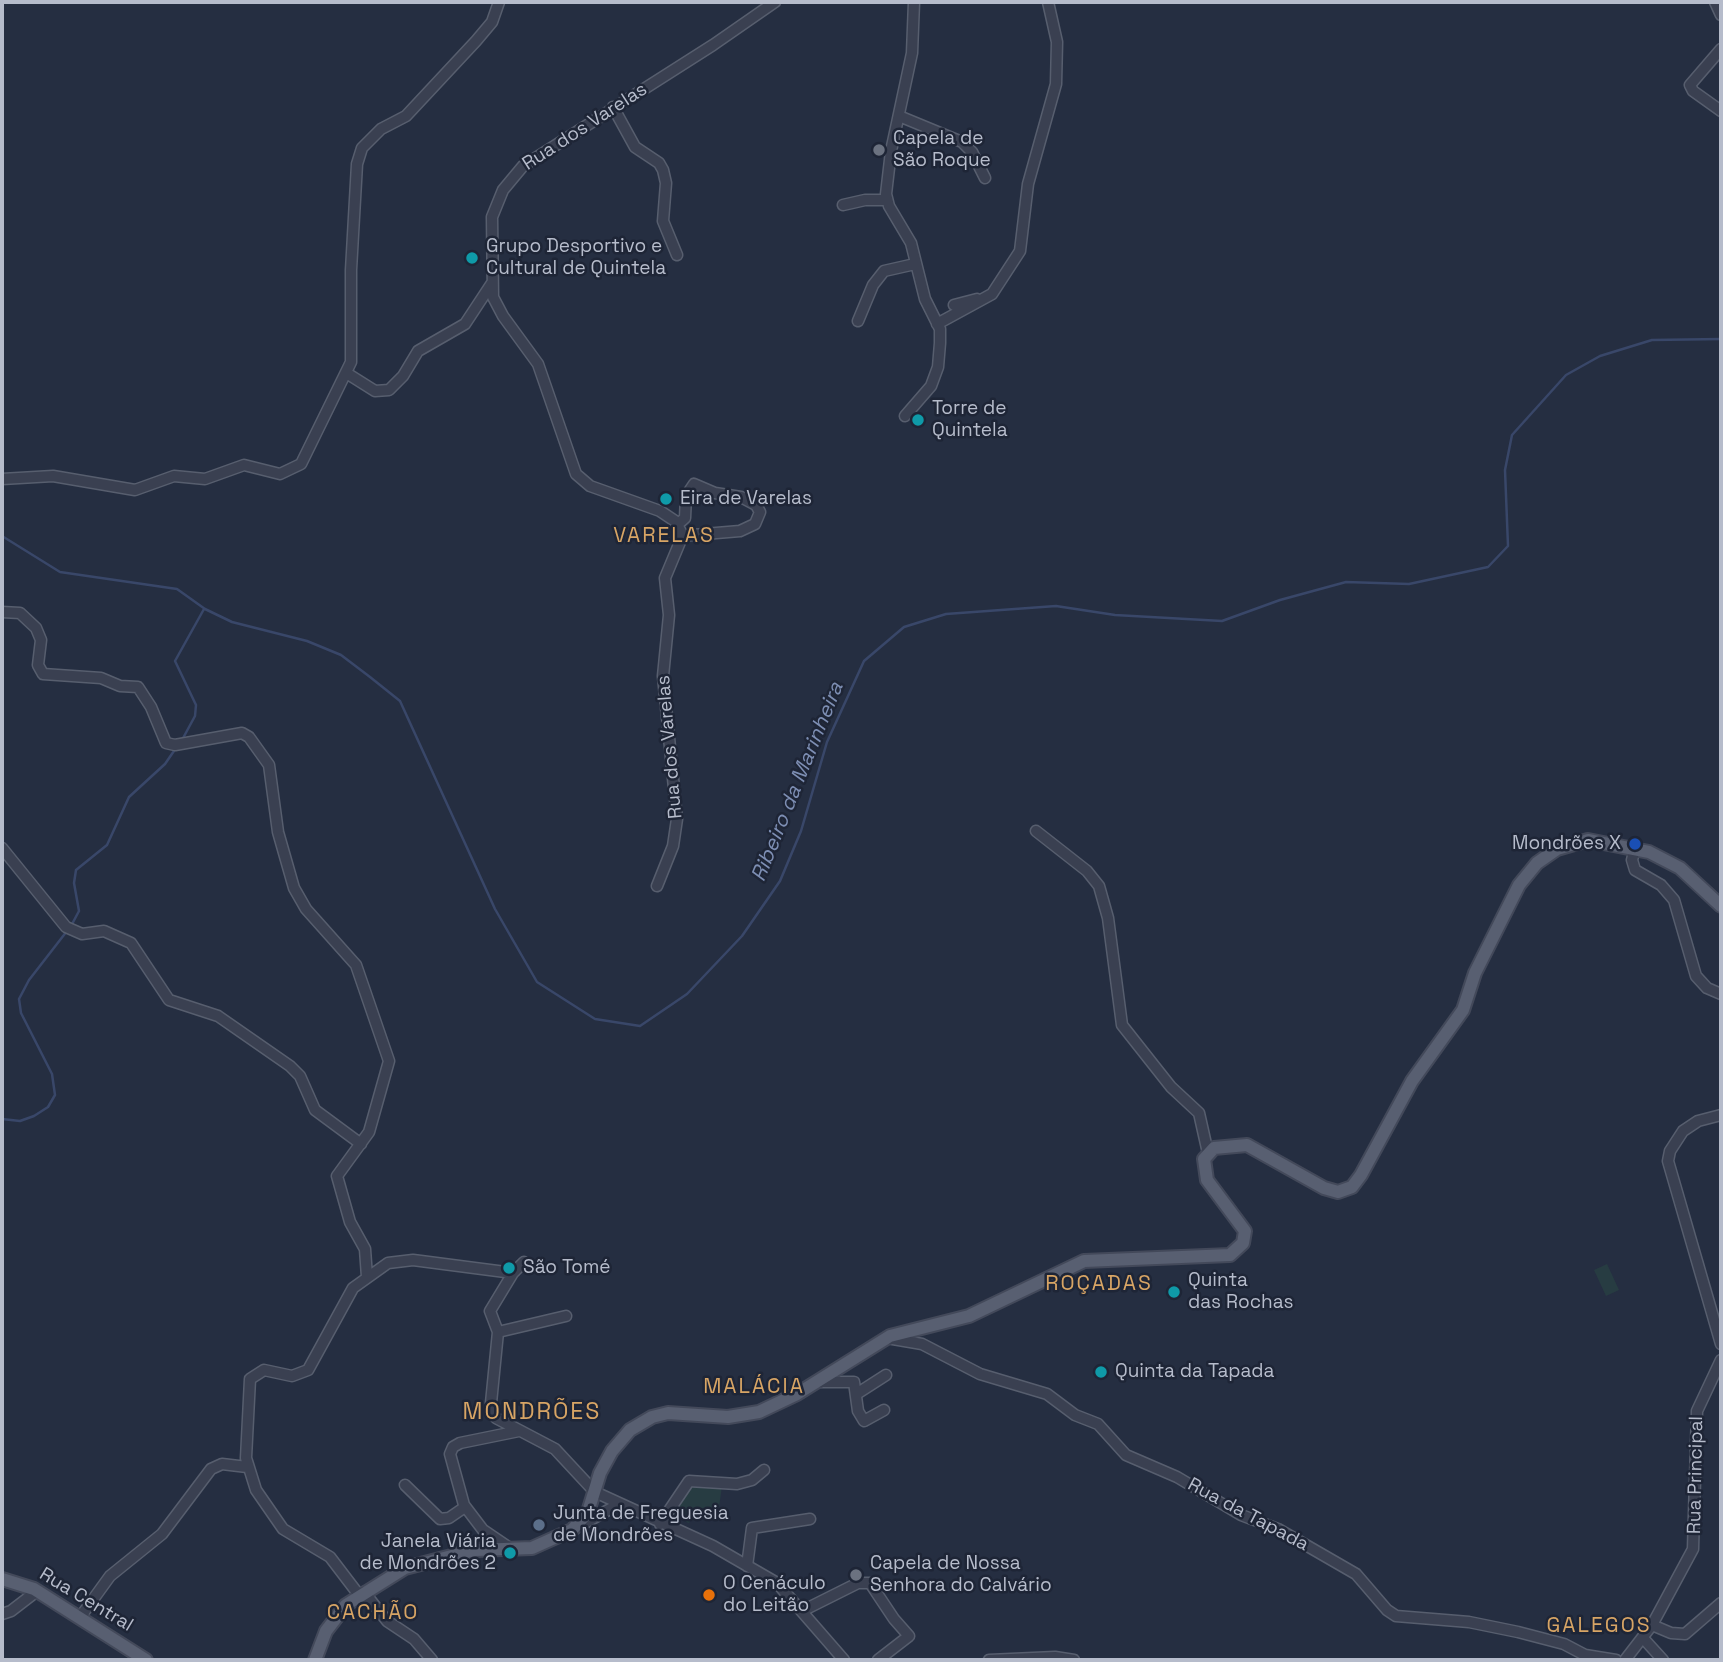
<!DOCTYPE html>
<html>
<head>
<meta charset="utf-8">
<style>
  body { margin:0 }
  #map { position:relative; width:1723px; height:1662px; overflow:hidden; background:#252e41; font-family:"Space Grotesk",sans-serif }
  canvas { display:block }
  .frame { position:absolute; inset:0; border:4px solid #b6bccb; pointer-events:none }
</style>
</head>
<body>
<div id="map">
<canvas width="1723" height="1662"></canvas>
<div class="frame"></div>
</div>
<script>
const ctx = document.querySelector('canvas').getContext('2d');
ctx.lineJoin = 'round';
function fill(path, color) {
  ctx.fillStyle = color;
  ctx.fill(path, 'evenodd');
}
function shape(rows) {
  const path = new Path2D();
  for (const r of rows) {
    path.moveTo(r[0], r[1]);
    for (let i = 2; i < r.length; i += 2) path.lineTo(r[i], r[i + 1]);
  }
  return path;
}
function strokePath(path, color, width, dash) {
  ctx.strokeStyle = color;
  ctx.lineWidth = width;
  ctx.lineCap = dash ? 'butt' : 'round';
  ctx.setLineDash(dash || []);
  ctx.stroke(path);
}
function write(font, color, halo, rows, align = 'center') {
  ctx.font = font + ' "Space Grotesk",sans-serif';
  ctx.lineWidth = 5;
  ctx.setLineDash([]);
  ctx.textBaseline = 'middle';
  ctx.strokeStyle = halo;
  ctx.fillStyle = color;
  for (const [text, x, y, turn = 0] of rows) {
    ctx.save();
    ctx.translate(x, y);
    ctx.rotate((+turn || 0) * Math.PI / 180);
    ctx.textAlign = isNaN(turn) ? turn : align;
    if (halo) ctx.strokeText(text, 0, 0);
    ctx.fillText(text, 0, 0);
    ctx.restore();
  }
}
fill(shape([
  [1607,1264,1619,1290,1606,1296,1594,1270],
  [689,1484,722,1486,718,1515,702,1508,697,1519,692,1517,689,1523,670,1515]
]), '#273c42');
strokePath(shape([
  [2,536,60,572,177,589,205,609,232,622,307,641,341,655,370,677,400,701,495,909,537,982,595,1019,640,1026,687,994,742,936,780,881,801,831,827,742,864,661,904,627,946,614,1056,606,1115,615,1222,621,1280,600,1346,582,1409,584,1488,567,1508,546,1505,470,1512,435,1566,375,1600,356,1652,340,1721,339],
  [182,740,195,716,196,705,175,661,204,609],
  [71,926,79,911,74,883,76,870,107,845,129,797,165,764,176,748],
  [2,1119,20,1121,34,1116,48,1107,55,1095,52,1074,21,1013,19,999,29,980,67,931]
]), '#394769', 2.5);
const minor = shape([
  [1715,2,1721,15],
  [1721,49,1690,85,1693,91,1721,111],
  [613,107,635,147,659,163,663,170,666,183,663,221,677,255],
  [899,116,962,142,972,152,985,178],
  [843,205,865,200,887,200],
  [954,305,977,299],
  [858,321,873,285,884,271,915,264],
  [937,324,992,294,1020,251,1028,184,1056,84,1057,42,1048,2],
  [348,374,375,391,389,390,403,376,418,351,465,324,492,283],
  [905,416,931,386,938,367,940,343,940,329,925,299,911,243,889,206,886,194,891,151,912,53,914,2],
  [2,479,53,476,135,490,174,476,205,479,244,465,280,474,301,464,351,362,351,270,357,164,362,148,381,129,406,116,476,41,492,22,499,2],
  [678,524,685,518,686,496,694,484,715,493,741,497,756,505,760,512,755,524,740,531,681,536],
  [2,612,20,613,36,628,41,640,38,665,43,674,101,678,120,686,138,687,151,707,166,743,175,745,242,733,249,737,269,765,278,832,294,888,306,909,356,965,389,1061,369,1132,337,1176,350,1222,365,1249,367,1277],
  [1036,831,1087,871,1099,886,1108,918,1122,1025,1171,1087,1199,1113,1208,1153],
  [2,848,66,927,82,934,104,931,131,943,169,1000,218,1016,290,1066,300,1076,315,1110,361,1144],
  [1635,848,1632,860,1635,870,1661,885,1674,900,1696,976,1707,988,1721,994],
  [657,886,673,846,677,819,663,676,669,615,665,578,680,542,681,532,675,521,660,511,590,486,576,474,538,364,503,316,493,297,492,217,503,190,523,166,713,45,775,2],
  [1721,1115,1698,1121,1683,1131,1670,1151,1668,1161,1721,1344],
  [524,1262,513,1273,490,1311,498,1332,491,1403,496,1418,555,1449,595,1492,713,1546,777,1583,844,1660],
  [498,1332,566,1316],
  [887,1338,922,1344,980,1374,1047,1394,1075,1415,1098,1424,1126,1455,1177,1477,1241,1515,1278,1529,1356,1574,1387,1610,1396,1616,1469,1622,1518,1632,1564,1644,1585,1655,1616,1660],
  [819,1382,854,1382,858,1411,864,1421,884,1410],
  [858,1393,886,1375],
  [405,1485,440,1519,449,1518,465,1507],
  [660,1524,689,1481,737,1484,752,1480,764,1470],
  [576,1528,619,1504],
  [511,1549,483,1530,464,1505,450,1454,453,1447,460,1443,519,1431],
  [747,1566,752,1528,810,1519],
  [364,1592,387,1621,414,1639,432,1660],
  [359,1595,330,1557,283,1529,256,1490,246,1458,250,1379,264,1370,292,1376,308,1370,353,1288,388,1263,413,1260,513,1273],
  [802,1611,858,1583,870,1583,894,1619,909,1636,878,1660],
  [2,1614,11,1611,37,1591],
  [81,1616,110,1576,162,1534,211,1469,222,1464,247,1467],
  [1652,1625,1671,1633,1685,1634,1721,1603],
  [1643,1638,1663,1660],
  [989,1660,1055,1657,1074,1660],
  [1625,1660,1652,1625,1693,1549,1697,1411,1721,1360]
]);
const major = shape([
  [2,1579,34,1589,146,1660],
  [315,1660,326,1631,346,1605,405,1568,475,1550,532,1548,572,1530,588,1512,600,1473,612,1451,630,1430,652,1417,668,1413,728,1417,759,1412,797,1394,890,1336,969,1316,1084,1261,1230,1255,1243,1243,1245,1231,1207,1180,1204,1159,1214,1148,1247,1145,1324,1188,1338,1192,1352,1187,1361,1175,1412,1081,1463,1010,1475,973,1519,885,1537,863,1557,849,1588,840,1649,852,1680,868,1721,906]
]);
strokePath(minor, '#575e6e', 13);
strokePath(major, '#43495a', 16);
strokePath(minor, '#3a4051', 10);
strokePath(major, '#585f71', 12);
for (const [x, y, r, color] of [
  [879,150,7,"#6b7280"],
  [472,258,7,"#0f9aa8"],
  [918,420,7,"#0f9aa8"],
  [666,499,7,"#0f9aa8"],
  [1635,844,7,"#1a4fb4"],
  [509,1268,7,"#0f9aa8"],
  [1174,1292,7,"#0f9aa8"],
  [1101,1372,7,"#0f9aa8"],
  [539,1525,7,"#5c6f8a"],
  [510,1553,7,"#0f9aa8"],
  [856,1575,7,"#6b7280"],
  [709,1595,7,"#e8710a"]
]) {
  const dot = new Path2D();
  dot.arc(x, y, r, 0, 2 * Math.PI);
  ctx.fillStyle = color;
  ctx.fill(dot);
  strokePath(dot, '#1e2536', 2.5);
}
write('19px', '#b6bccb', '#1e2536', [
  ["Rua dos Varelas",585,127,-33],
  ["Rua dos Varelas",670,747,-95],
  ["Rua Principal",1696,1475,-89],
  ["Rua da Tapada",1248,1515,28],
  ["Rua Central",86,1600,31]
]);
write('19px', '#b6bccb', '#1e2536', [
  ["Capela de",893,139],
  ["São Roque",893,161],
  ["Grupo Desportivo e",486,247],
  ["Cultural de Quintela",486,269],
  ["Torre de",932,409],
  ["Quintela",932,431],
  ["Eira de Varelas",680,499],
  ["Mondrões X",1621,844,"right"],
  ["São Tomé",523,1268],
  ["Quinta",1188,1281],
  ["das Rochas",1188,1303],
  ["Quinta da Tapada",1115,1372],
  ["Junta de Freguesia",553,1514],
  ["de Mondrões",553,1536],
  ["Janela Viária",496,1542,"right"],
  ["de Mondrões 2",496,1564,"right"],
  ["Capela de Nossa",870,1564],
  ["Senhora do Calvário",870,1586],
  ["O Cenáculo",723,1584],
  ["do Leitão",723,1606]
], 'left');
ctx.letterSpacing = '2px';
write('21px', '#d8a565', '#1e2536', [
  ["VARELAS",664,536],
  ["ROÇADAS",1099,1284],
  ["MALÁCIA",754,1387],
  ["CACHÃO",373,1613],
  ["GALEGOS",1599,1626]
]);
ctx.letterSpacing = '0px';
write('italic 21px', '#7d8eb3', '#1e2536', [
  ["Ribeiro da Marinheira",798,782,-68]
]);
ctx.letterSpacing = '2px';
write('23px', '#d8a565', '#1e2536', [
  ["MONDRÕES",532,1413]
]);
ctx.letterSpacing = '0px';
</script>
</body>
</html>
